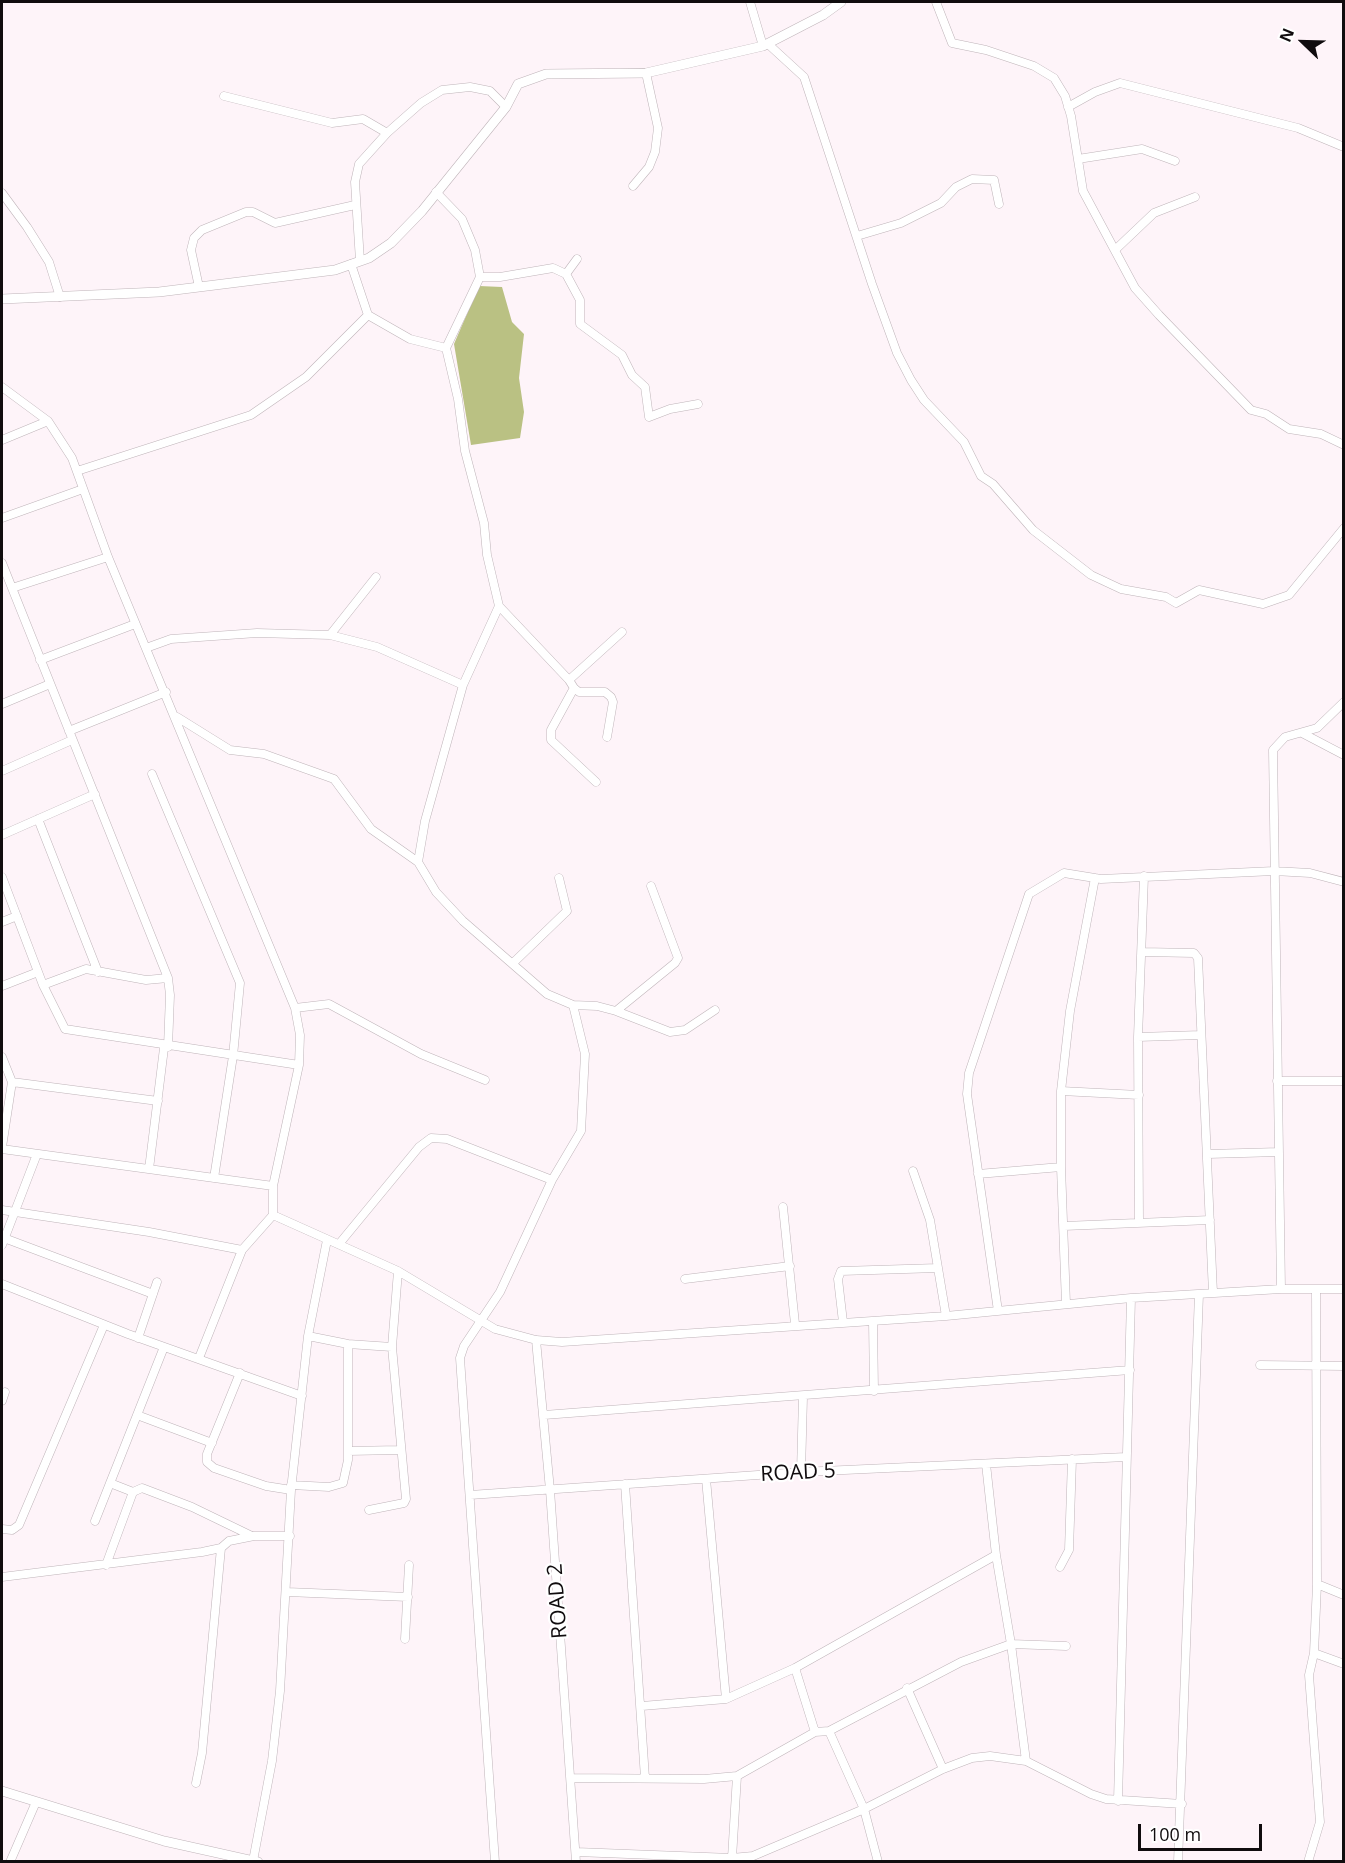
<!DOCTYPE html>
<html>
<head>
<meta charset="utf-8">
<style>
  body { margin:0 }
  #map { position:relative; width:1345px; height:1863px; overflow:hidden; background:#fef4f9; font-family:"Open Sans",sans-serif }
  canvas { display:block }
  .frame { position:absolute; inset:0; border:3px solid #100c0e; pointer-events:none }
  .north { position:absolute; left:1273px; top:12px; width:60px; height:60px; -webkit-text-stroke:4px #fff; paint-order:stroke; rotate:293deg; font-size:16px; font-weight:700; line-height:24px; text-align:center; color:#100c0e }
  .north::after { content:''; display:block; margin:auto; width:21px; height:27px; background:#100c0e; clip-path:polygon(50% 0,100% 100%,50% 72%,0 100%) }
  .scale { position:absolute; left:1138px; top:1824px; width:124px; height:27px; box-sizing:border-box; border:3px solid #100c0e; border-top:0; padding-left:8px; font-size:18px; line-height:21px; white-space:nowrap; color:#100c0e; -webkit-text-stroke:4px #fff; paint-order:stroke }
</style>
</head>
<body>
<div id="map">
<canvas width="1345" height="1863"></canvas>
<div class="frame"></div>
<div class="north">N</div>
<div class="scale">100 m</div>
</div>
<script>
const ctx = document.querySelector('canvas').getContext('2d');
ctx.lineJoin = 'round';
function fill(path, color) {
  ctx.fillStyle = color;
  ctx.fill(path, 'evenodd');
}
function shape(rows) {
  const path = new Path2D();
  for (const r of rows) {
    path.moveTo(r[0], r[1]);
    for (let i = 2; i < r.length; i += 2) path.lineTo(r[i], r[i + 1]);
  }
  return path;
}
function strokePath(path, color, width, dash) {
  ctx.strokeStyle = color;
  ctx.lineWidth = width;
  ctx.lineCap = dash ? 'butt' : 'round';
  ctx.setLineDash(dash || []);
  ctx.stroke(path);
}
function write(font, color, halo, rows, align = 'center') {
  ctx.font = font + ' "Open Sans",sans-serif';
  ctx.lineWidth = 4.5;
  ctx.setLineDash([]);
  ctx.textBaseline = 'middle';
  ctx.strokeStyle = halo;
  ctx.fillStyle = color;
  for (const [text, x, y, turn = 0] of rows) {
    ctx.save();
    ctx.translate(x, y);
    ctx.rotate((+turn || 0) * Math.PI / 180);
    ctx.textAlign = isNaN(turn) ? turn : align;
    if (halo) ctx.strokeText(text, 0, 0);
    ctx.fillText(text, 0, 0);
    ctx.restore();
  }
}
fill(shape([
  [479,286,502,287,512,322,524,334,519,378,524,412,520,438,471,445,454,344]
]), '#bac183');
const minor = shape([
  [750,2,763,46],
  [936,2,952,43,986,50,1034,66,1054,78,1065,96,1071,116,1083,191,1135,288,1159,315,1251,410,1266,414,1289,429,1321,434,1344,445],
  [768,44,804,77,872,284,897,353,911,380,924,400,964,442,981,476,993,484,1033,530,1091,575,1121,589,1166,597,1176,603,1199,590,1263,604,1289,595,1344,528],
  [224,96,332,123,363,119,387,133],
  [1068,107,1095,92,1120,83,1298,128,1344,147],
  [1078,159,1142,149,1175,161],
  [633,186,649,167,655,152,658,128,646,73],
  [436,192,462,219,475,250,480,277,446,348,458,399,465,451,484,523,487,555,499,606,569,680,574,688,579,692,605,692,611,697,613,702,607,737],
  [2,193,27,227,49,262,60,297],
  [857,236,901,223,941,203,956,187,972,179,994,180,999,204],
  [1115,250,1154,213,1195,197],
  [360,261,355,182,359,164,387,133,421,103,442,90,470,87,490,91,506,107],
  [351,264,368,315,410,339,446,348],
  [566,274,577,259],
  [480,277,500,277,553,268,566,274,580,300,580,324,622,355,632,375,645,387,649,417,670,409,698,404],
  [199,287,191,250,194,238,202,230,246,212,253,212,275,223,355,205],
  [2,387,48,421,72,458,108,557,295,1008,300,1035,299,1065,273,1186,273,1215,398,1271,495,1329,536,1340,562,1342,946,1316,1131,1298,1281,1289,1344,1289],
  [2,440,48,421],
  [77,471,251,415,306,377,368,315],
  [2,518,83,489],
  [2,563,168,978,170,995,168,1047,164,1048,149,1169],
  [12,588,108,557],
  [330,635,376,577],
  [146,648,171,639,257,633,330,635,377,647,463,685],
  [40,660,135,624],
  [569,680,622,632],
  [574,688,551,730,551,740,596,782],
  [2,704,50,684],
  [177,717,230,750,264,754,334,779,371,829,418,862,436,892,463,921,547,994,573,1005,597,1006,616,1011,670,1032,685,1030,715,1010],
  [69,731,166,692],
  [1302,733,1344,755],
  [2,771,72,740],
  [152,774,240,983,233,1056,214,1178],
  [38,819,98,972],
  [2,835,95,794],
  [418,862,425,821,463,685,499,606],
  [2,877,43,985,65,1029,299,1065],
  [2,922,17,916],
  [1142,952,1194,953,1198,958,1213,1293],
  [513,963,567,911,559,878],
  [43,985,86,969,146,980,168,978],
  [2,986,38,972],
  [295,1008,329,1004,421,1054,485,1080],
  [616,1011,675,963,678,958,651,886],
  [1138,1037,1201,1035],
  [2,1057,12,1082,2,1147],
  [1277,1081,1344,1081],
  [12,1082,158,1101],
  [1061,1091,1139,1095],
  [2,1149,273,1186],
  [1208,1154,1279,1152],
  [913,1171,930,1220,946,1316],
  [978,1174,1061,1167],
  [783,1207,795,1324],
  [2,1210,149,1232,242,1250],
  [1139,1222,1138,1037,1144,876],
  [1064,1226,1210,1220],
  [4,1238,153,1294],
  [339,1244,419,1147,431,1138,447,1139,552,1180],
  [2,1245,37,1154],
  [685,1279,790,1266],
  [2,1284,128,1334,302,1396],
  [1281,1289,1273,750,1285,737,1317,728,1344,702],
  [1066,1304,1061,1167,1061,1091,1070,1011,1095,878],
  [998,1311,967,1094,969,1073,1029,894,1064,873,1101,879,1274,871,1310,873,1344,882],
  [873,1321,874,1391],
  [843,1322,838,1279,841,1271,938,1268],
  [308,1336,348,1344,392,1347],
  [138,1338,157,1282],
  [536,1340,550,1490,576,1862],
  [199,1358,242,1250,273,1215],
  [1260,1365,1344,1366],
  [240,1373,207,1454,207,1462,214,1468,266,1486,291,1490],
  [2,1401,5,1392],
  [137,1415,212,1443],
  [544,1415,1130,1370],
  [348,1451,399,1450],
  [986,1464,996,1555,1011,1644,1026,1761],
  [801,1472,803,1397],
  [706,1479,726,1699],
  [110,1483,133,1492],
  [625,1484,645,1778],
  [291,1485,329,1487,343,1483,348,1460,348,1344],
  [470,1495,801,1472,1126,1457],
  [369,1510,404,1503,406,1499,392,1347,398,1271],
  [95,1521,164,1347],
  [2,1529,12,1530,19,1525,104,1325],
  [106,1565,133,1492,142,1488,192,1507,252,1536],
  [1060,1567,1069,1550,1072,1459],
  [2,1577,202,1552,221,1548,229,1541,254,1536,290,1536],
  [1317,1584,1344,1595],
  [287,1592,408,1597],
  [405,1639,409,1565],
  [1314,1653,1344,1664],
  [795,1668,815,1732],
  [907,1688,943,1769],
  [642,1706,726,1699,795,1668,996,1555],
  [829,1731,864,1809,878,1862],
  [571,1778,704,1779,737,1776,815,1732,829,1731,961,1662,1011,1644,1066,1646],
  [196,1783,202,1753,221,1548],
  [1118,1801,1131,1298],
  [576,1852,732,1858,753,1856,864,1809,943,1769,972,1758,990,1756,1026,1761,1091,1794,1106,1799,1182,1804],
  [732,1858,737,1776],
  [253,1861,272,1761,280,1691,291,1490,308,1336,327,1240],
  [10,1862,36,1802],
  [495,1862,460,1358,464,1346,500,1292,552,1180,581,1131,585,1054,573,1005],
  [1178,1862,1199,1294],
  [1308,1862,1320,1822,1309,1675,1314,1653,1317,1584,1316,1289]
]);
const tertiary = shape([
  [2,299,159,292,335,270,369,258,391,243,422,211,506,107,518,84,546,74,646,73,763,46,823,15,841,2],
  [2,1791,164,1841,258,1862]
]);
strokePath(minor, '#bfb4b9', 9);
strokePath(tertiary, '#bfb4b9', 10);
strokePath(minor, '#fff', 8);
strokePath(tertiary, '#fff', 9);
write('21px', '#100c0e', '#fff', [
  ["ROAD 5",798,1473,-3],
  ["ROAD 2",558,1601,-94]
]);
</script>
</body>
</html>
